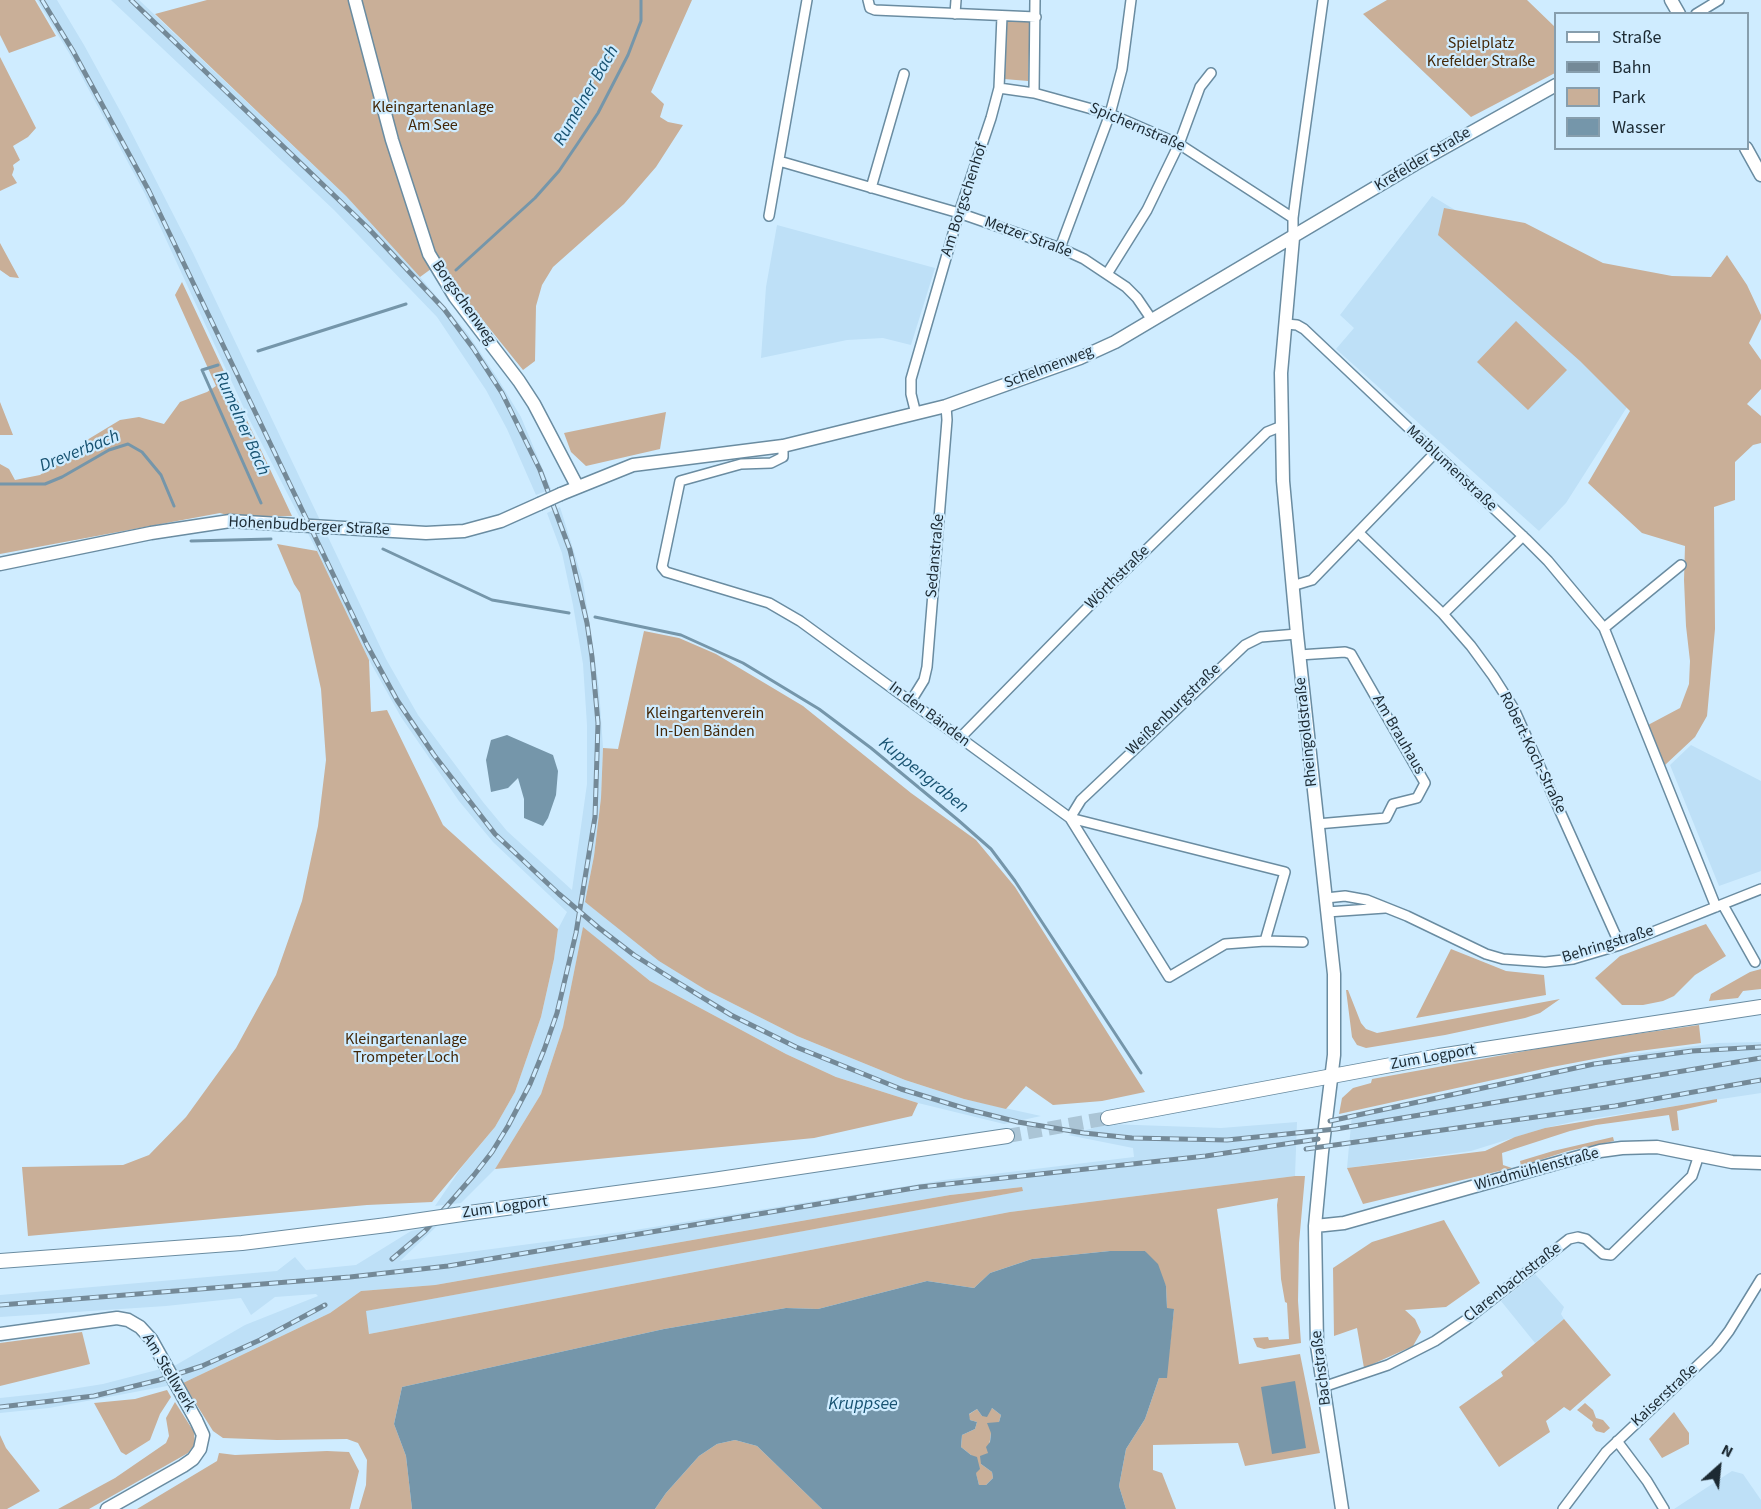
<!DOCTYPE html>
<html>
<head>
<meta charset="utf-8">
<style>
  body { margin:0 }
  #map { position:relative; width:1761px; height:1509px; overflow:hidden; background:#cfecff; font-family:"Source Sans 3",sans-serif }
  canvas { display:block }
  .legend { position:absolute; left:1554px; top:12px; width:195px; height:138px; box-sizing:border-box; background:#cfecff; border:2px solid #879ead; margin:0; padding:8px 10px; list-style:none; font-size:18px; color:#1c2a33 }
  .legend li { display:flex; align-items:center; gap:12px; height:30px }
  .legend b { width:30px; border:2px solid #879ead }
  .north { position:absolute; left:1689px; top:1437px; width:60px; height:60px; -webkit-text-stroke:4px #cfecff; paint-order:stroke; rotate:27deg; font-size:16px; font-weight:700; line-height:24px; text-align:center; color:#1c2a33 }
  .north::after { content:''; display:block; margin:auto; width:21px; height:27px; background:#1c2a33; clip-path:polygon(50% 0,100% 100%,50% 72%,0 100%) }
</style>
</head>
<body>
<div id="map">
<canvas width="1761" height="1509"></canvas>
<ul class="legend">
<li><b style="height:8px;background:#fff"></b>Straße</li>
<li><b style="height:8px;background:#748997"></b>Bahn</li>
<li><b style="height:16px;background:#c9af98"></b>Park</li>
<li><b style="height:16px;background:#7596aa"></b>Wasser</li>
</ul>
<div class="north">N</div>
</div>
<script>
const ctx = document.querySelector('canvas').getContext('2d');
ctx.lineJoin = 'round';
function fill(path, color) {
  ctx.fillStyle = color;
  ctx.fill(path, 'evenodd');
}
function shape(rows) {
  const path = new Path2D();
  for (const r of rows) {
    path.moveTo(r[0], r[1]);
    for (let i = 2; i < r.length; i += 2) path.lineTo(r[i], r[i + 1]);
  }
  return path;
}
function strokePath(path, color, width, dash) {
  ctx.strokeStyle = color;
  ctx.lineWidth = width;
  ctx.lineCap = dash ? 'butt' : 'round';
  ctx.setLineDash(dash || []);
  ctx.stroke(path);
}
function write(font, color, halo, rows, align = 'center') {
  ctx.font = font + ' "Source Sans 3",sans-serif';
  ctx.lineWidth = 4.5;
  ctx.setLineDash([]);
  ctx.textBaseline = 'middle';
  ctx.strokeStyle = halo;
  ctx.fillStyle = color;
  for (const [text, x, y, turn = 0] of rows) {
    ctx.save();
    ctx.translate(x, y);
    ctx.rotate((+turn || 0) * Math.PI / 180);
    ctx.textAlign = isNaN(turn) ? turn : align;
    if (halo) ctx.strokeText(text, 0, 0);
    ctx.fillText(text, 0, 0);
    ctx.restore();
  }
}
fill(shape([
  [37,0,57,0,84,45,124,118,193,253,386,659,418,715,483,802,507,831,572,890,587,784,587,725,583,664,573,605,562,553,547,513,560,507,583,581,599,688,603,748,601,798,594,856,585,902,706,990,797,1036,905,1080,964,1099,1041,1116,1004,1124,918,1103,836,1077,786,1054,650,981,583,928,563,1027,541,1094,495,1169,461,1203,435,1206,461,1168,495,1127,515,1092,541,1017,554,959,558,929,567,912,493,842,459,801,401,717,369,660,317,551,248,417,145,194,69,53],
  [111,0,139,0,346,196,420,277,468,334,498,379,521,417,551,489,536,495,507,429,486,390,437,317,334,210],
  [1432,196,1541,262,1667,344,1566,503,1539,531,1336,349,1354,328,1340,315],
  [777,225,935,268,911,345,883,338,847,340,761,358,766,287],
  [1691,745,1761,781,1761,871,1719,886,1670,765],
  [1761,1042,1761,1093,1576,1121,1545,1128,1471,1151,1347,1168,1352,1114,1627,1055,1717,1043],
  [1297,1122,1295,1176,1010,1212,369,1334,365,1311,1022,1191,1022,1187,950,1195,435,1285,361,1291,330,1313,183,1383,49,1408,0,1413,0,1398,47,1393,103,1384,176,1365,245,1325,318,1296,316,1294,275,1297,251,1315,241,1298,166,1306,0,1317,0,1295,277,1271,295,1257,306,1270,356,1265,411,1231,437,1226,400,1261,629,1231,944,1180,1134,1157,1133,1148,1068,1135,1108,1124,1221,1128],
  [1535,1274,1564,1307,1561,1314,1564,1319,1535,1343,1501,1301],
  [1732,1471,1743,1474,1761,1500,1761,1509,1674,1509]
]), '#bee0f7');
fill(shape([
  [0,0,35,0,56,36,9,53,0,35],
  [207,0,692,0,651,92,664,104,660,117,668,122,683,125,656,167,624,204,553,267,542,285,536,306,535,361,523,370,465,298,442,261,420,277,346,196,155,14],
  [1387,0,1527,0,1555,27,1555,73,1471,117,1363,14],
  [1005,20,1030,22,1028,81,1004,79],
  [0,57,36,128,28,137,13,146,20,160,13,165,14,169,12,175,17,183,0,191],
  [1444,208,1525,223,1603,263,1672,276,1711,277,1727,255,1747,285,1761,315,1761,319,1749,343,1761,360,1761,389,1747,404,1761,416,1761,443,1753,445,1735,462,1735,500,1714,507,1715,629,1707,716,1695,737,1665,765,1648,725,1680,708,1689,684,1690,661,1686,626,1684,580,1685,546,1642,533,1588,483,1630,411,1580,361,1438,235],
  [0,243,19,278,10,277,0,270],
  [182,282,292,516,234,517,220,513,0,554,0,464,9,469,15,480,40,475,87,440,120,420,139,417,164,424,180,402,207,392,216,386,175,295],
  [1516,321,1567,370,1528,410,1477,362],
  [0,402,13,435,0,435],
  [666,412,660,449,586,466,571,452,564,433],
  [277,544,317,551,369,660,371,712,387,710,443,825,558,929,554,959,541,1017,515,1092,495,1127,432,1202,367,1205,28,1236,22,1167,123,1165,149,1155,186,1117,236,1048,276,975,302,901,318,826,326,760,321,689,300,593,294,584],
  [644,631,679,638,716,654,803,706,911,793,976,840,1015,887,1145,1092,1102,1101,1053,1105,1026,1086,1006,1109,964,1099,905,1080,797,1036,706,990,659,961,585,902,594,856,601,798,603,748,618,749],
  [1706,924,1726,956,1695,975,1674,996,1663,1001,1643,1005,1622,1005,1595,978,1620,956],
  [583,927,650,981,786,1054,836,1077,918,1103,912,1116,814,1138,495,1169,541,1094,563,1027],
  [1451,949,1506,971,1544,975,1546,995,1416,1018],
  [1761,969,1761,989,1743,991,1738,998,1709,1001,1711,994,1750,972],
  [1346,990,1348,990,1361,1023,1366,1029,1377,1033,1560,999,1540,1013,1525,1018,1445,1035,1366,1048,1357,1045,1352,1037],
  [1699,1025,1701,1043,1631,1052,1552,1067,1339,1114,1342,1098,1353,1088,1371,1083,1372,1079,1558,1045],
  [1717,1099,1717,1102,1677,1111,1679,1130,1672,1131,1669,1115,1596,1125,1570,1131,1502,1153,1503,1165,1512,1168,1363,1204,1347,1168,1485,1151,1515,1137,1545,1128],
  [1613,1137,1614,1141,1568,1151,1521,1166,1520,1161,1553,1151],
  [1295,1176,1305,1176,1299,1243,1298,1301,1301,1343,1264,1349,1257,1347,1253,1338,1268,1337,1269,1340,1289,1339,1287,1303,1285,1302,1281,1279,1277,1205,1278,1198,1217,1209,1239,1364,1300,1354,1320,1453,1245,1466,1238,1443,1153,1445,1153,1470,1162,1473,1176,1509,1126,1509,1119,1486,1126,1449,1145,1419,1159,1378,1166,1378,1174,1309,1167,1309,1166,1286,1145,1251,1110,1251,1032,1259,990,1273,974,1288,927,1281,818,1309,786,1308,664,1329,402,1387,394,1424,406,1456,412,1509,359,1509,366,1485,367,1460,358,1443,347,1439,277,1440,223,1438,213,1431,183,1383,330,1313,361,1291,435,1285,950,1195,1022,1187,1023,1191,366,1311,369,1334,1010,1212],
  [1444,1220,1480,1283,1446,1307,1405,1310,1415,1319,1421,1332,1413,1346,1364,1368,1357,1328,1334,1336,1333,1268,1372,1242],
  [1564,1319,1611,1375,1570,1411,1564,1407,1546,1421,1550,1432,1499,1467,1459,1407,1503,1376,1501,1372],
  [82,1332,90,1364,0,1386,0,1343],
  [167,1390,171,1397,160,1414,150,1440,126,1455,121,1452,94,1403,135,1399],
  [175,1402,194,1432,195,1444,188,1453,89,1509,58,1509,115,1478,166,1443,169,1436,166,1418],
  [1585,1403,1593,1410,1596,1418,1603,1420,1610,1428,1604,1433,1596,1431,1592,1426,1593,1422,1577,1410],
  [992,1408,1001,1415,999,1422,991,1433,988,1453,981,1464,992,1472,993,1478,986,1485,979,1485,971,1455,961,1447,962,1435,975,1429,977,1422,970,1420,968,1415,977,1409,982,1416],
  [1674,1412,1689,1433,1689,1444,1662,1458,1649,1439],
  [0,1435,6,1448,40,1491,7,1509,0,1509],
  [735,1440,757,1446,822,1509,655,1509,666,1493,699,1456,717,1444],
  [327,1451,349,1452,359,1471,350,1509,137,1509,217,1461,219,1453,235,1455]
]), '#c9af98');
fill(shape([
  [507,735,553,755,558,771,556,795,548,818,543,826,524,818,524,799,518,778,508,788,491,792,486,760,491,740],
  [1110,1251,1145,1251,1158,1264,1166,1286,1167,1308,1174,1309,1167,1378,1159,1378,1145,1419,1126,1449,1119,1486,1126,1509,822,1509,757,1446,735,1440,717,1444,699,1456,666,1493,655,1509,412,1509,406,1456,394,1424,402,1387,664,1329,786,1308,818,1309,927,1281,974,1288,990,1273,1032,1259],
  [992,1408,1001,1415,999,1422,987,1423,991,1433,990,1442,986,1447,988,1453,980,1456,981,1464,992,1472,993,1478,986,1485,979,1485,976,1473,980,1469,977,1457,971,1455,961,1447,962,1435,975,1429,977,1422,970,1420,969,1414,977,1409,982,1416,987,1417],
  [1295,1381,1306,1448,1272,1454,1261,1387]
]), '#7596aa');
strokePath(shape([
  [456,270,535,198,559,171,578,143,598,113,628,55,641,21,641,0],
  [258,351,406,304],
  [218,365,202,370,261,503],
  [0,484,45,484,62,477,109,450,128,444,142,452,161,475,174,506],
  [191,541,271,539],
  [383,549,492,600,569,613],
  [595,617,681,635,743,663,819,709,871,748,958,820,991,849,1015,881,1141,1073]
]), '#7596aa', 3);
strokePath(shape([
  [1007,1136,1108,1118]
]), '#abc5d6', 14, [14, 7]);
const minor = shape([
  [868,0,870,8,875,10,1036,17],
  [955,14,956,0],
  [1696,14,1719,0],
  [999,88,1034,93,1110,114,1179,144,1293,218],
  [1034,93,1035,0],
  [779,161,959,213,1060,248,1084,259,1126,287,1137,298,1152,320],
  [871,188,904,74],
  [769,216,807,0],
  [1293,238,1293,218,1297,187,1323,0],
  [1060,248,1110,114,1122,69,1131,0],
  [1107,274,1147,210,1179,144,1200,87,1211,73],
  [1286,324,1297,325,1304,329,1526,539,1548,561,1604,628,1716,907],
  [916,414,911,394,911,379,959,213,991,118,999,88,1002,16],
  [783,446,783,457,771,463,741,464,680,481,662,567,666,572,769,603,800,621,1070,818,1285,872,1265,941],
  [1359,533,1443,614,1471,646,1493,676,1514,709,1620,945],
  [1292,586,1312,580,1434,454],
  [1443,614,1523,536],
  [1604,628,1681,565],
  [1297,634,1261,637,1245,645,1081,800,1070,818,1169,977,1225,944,1265,941,1303,942],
  [1299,655,1345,652,1351,654,1425,783,1417,798,1393,804,1386,818,1317,824],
  [911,701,924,680,927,667,947,420,946,406],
  [960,738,1099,596,1267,432,1282,426],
  [1326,898,1345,896,1367,900,1407,916,1486,954,1503,959,1545,962,1573,959,1620,945,1761,889],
  [1723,905,1755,962],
  [1327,912,1385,908],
  [1323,1387,1388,1365,1435,1341,1466,1320,1569,1239,1578,1237,1586,1239,1603,1254,1611,1255,1692,1176,1699,1155],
  [1617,1441,1647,1481,1664,1509],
  [1563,1509,1606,1452,1716,1348,1729,1331,1761,1279]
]);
const tertiary = shape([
  [355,0,392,140,429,254,455,297,519,381,534,404,577,486],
  [1671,0,1679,14],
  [1746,148,1761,175],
  [1293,238,1281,373,1283,481,1297,634,1334,974,1334,1055,1322,1152,1315,1226,1317,1345,1342,1509],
  [561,494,633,465,783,446,946,406,1080,358,1115,342,1415,164,1556,85],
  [0,564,151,533,230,521,426,533,464,531,501,521,539,504],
  [1315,1226,1344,1223,1600,1151,1622,1148,1657,1147,1732,1162,1761,1163],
  [0,1334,117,1318,128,1320,140,1327,151,1339],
  [107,1509,183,1466,193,1459,200,1449,203,1435,196,1420]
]);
const secondary = shape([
  [1108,1118,1439,1056,1761,1007],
  [469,1213,713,1180,1007,1136],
  [0,1261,242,1243,387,1225]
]);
strokePath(minor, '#6a8ca1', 12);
strokePath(tertiary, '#6a8ca1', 15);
strokePath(secondary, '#6a8ca1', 16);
strokePath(minor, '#fff', 9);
strokePath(tertiary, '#fff', 12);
strokePath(secondary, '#fff', 14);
const rail = shape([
  [42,0,73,51,149,191,367,645,397,700,434,755,495,834,559,894,599,928,634,955,669,977,731,1015,796,1047,901,1089,970,1110,1018,1122,1084,1133,1132,1138,1227,1140,1336,1129,1761,1058],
  [131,0,369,229,444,309,473,348,502,393,540,470,570,550,587,623,592,657,598,723,595,817,576,933,557,1013,544,1050,530,1084,508,1126,492,1152,474,1175,425,1231,392,1259],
  [1330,1121,1594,1064,1692,1051,1761,1047],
  [1306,1149,1615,1106,1761,1080],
  [0,1305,350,1277,448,1266,920,1187,1206,1156,1318,1139],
  [0,1407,94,1396,159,1380,202,1366,260,1340,325,1305]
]);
strokePath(rail, '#748997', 5);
strokePath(rail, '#cfecff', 3, [9]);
const tertiaryBridge = shape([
  [539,504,561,494],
  [151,1339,196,1420]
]);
const secondaryBridge = shape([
  [387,1225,469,1213]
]);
strokePath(tertiaryBridge, '#6a8ca1', 15, []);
strokePath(secondaryBridge, '#6a8ca1', 16, []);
strokePath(tertiaryBridge, '#fff', 12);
strokePath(secondaryBridge, '#fff', 14);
write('16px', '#442707', '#cfecff', [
  ["Spielplatz",1481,44],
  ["Krefelder Straße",1481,62],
  ["Kleingartenanlage",433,108],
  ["Am See",433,126],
  ["Kleingartenverein",705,714],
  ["In-Den Bänden",705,732],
  ["Kleingartenanlage",406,1040],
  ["Trompeter Loch",406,1058]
]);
write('16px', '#1c2a33', '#cfecff', [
  ["Spichernstraße",1137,128,23],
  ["Krefelder Straße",1423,160,-31],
  ["Am Borgschenhof",965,200,-72],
  ["Metzer Straße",1028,238,20],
  ["Borgschenweg",463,303,55],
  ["Schelmenweg",1049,368,-21],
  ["Maiblumenstraße",1451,469,43],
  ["Hohenbudberger Straße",309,527,3],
  ["Sedanstraße",936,556,-85],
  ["Wörthstraße",1118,578,-45],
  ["Weißenburgstraße",1174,710,-44],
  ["In den Bänden",929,715,37],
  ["Rheingoldstraße",1307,732,-96],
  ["Am Brauhaus",1398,735,60],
  ["Robert-Koch-Straße",1532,753,64],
  ["Behringstraße",1608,945,-17],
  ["Zum Logport",1433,1058,-10],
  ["Windmühlenstraße",1537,1170,-15],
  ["Zum Logport",505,1208,-8],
  ["Clarenbachstraße",1513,1283,-38],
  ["Bachstraße",1322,1368,-97],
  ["Am Stellwerk",168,1373,59],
  ["Kaiserstraße",1665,1396,-43]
]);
write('italic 18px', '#175271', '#cfecff', [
  ["Rumelner Bach",587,96,-60],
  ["Rumelner Bach",241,424,66],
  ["Dreverbach",80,452,-22],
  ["Kuppengraben",923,776,39],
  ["Kruppsee",863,1405]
]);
</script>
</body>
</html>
